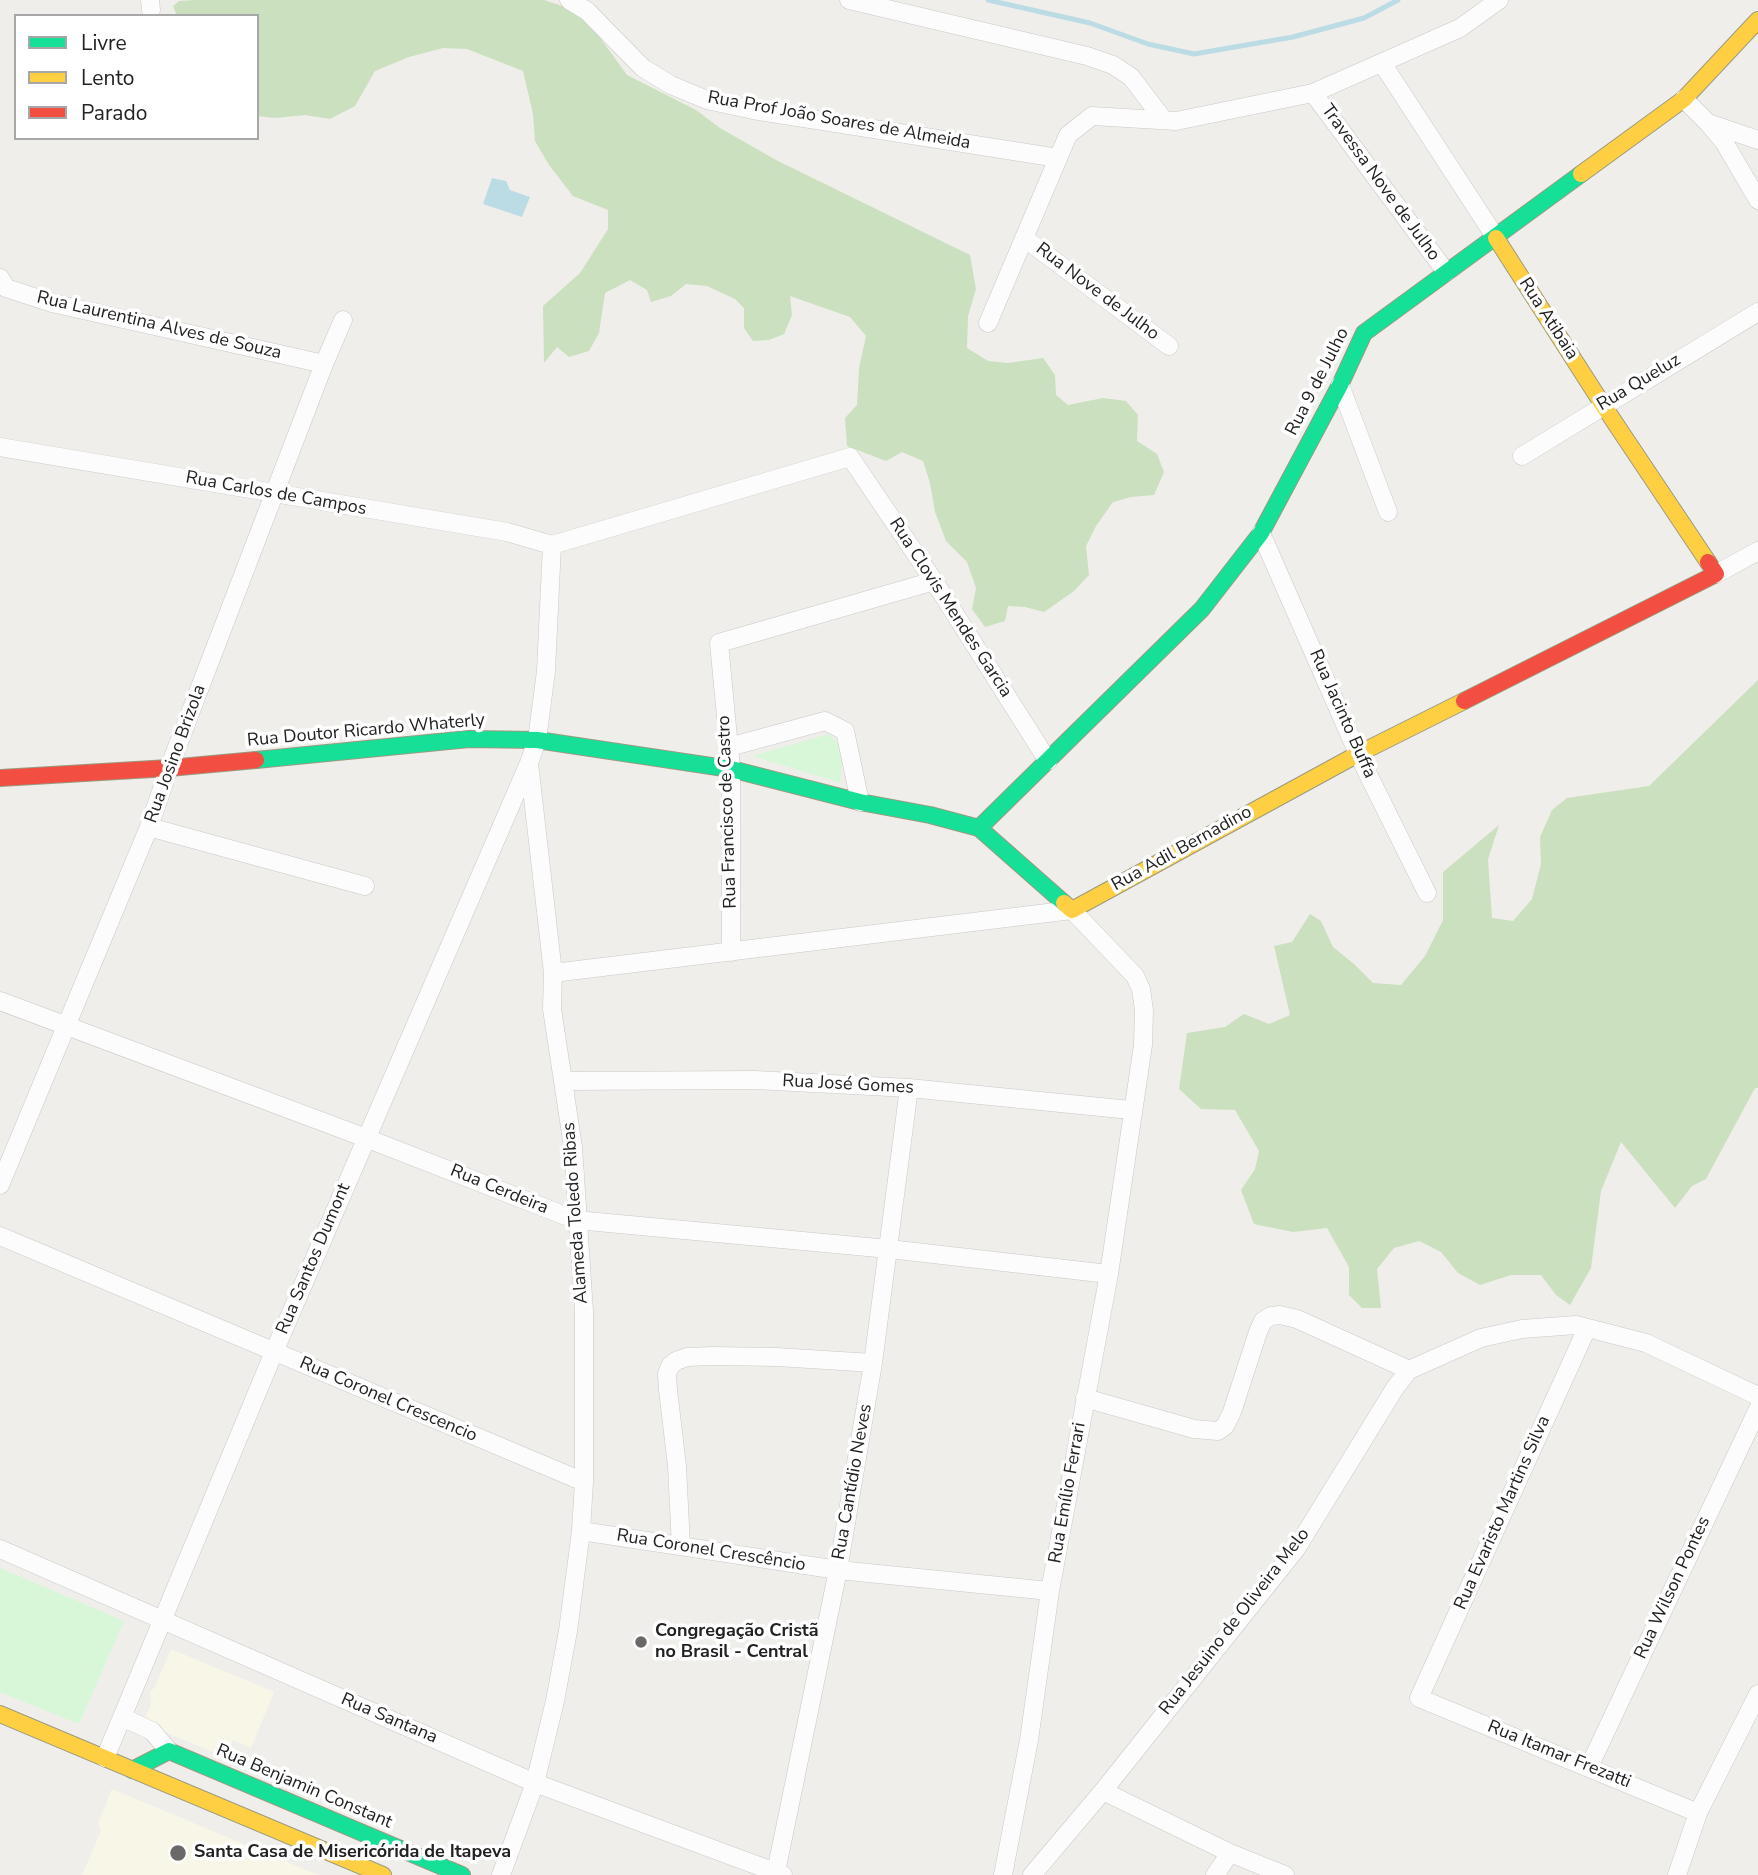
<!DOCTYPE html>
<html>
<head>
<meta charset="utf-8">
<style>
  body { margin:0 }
  #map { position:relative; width:1758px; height:1875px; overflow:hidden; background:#f0eeea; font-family:"Nunito Sans",sans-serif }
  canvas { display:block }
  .legend { position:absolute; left:14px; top:14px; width:245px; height:126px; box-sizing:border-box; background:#fff; border:2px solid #a7a7a7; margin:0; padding:9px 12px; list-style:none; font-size:21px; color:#222 }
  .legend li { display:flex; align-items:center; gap:14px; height:35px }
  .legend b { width:35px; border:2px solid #a7a7a7 }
</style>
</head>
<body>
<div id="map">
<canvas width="1758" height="1875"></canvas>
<ul class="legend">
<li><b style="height:9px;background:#16e098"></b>Livre</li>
<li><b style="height:9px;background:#ffcf43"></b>Lento</li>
<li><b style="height:9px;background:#f24e42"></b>Parado</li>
</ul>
</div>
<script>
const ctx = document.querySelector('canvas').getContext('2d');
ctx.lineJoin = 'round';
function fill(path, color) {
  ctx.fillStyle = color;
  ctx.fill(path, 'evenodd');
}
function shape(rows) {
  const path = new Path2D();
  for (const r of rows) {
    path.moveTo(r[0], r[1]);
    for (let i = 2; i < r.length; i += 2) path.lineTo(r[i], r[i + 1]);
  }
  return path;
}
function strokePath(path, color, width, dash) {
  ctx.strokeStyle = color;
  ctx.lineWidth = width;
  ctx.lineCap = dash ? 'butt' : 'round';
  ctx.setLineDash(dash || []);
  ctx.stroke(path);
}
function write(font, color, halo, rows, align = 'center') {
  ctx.font = font + ' "Nunito Sans",sans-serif';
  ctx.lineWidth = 7;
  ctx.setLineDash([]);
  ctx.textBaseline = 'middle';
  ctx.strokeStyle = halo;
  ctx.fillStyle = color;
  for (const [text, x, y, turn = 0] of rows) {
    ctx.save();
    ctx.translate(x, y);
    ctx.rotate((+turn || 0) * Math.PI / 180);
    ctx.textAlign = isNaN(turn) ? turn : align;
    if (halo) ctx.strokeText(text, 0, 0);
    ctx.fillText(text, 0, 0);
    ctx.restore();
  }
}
fill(shape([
  [171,1649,274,1692,251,1748,233,1740,225,1757,143,1723,151,1704,150,1692,155,1687],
  [112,1789,318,1875,82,1875,101,1831,98,1823]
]), '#f8f7e7');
fill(shape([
  [196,0,544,0,568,8,590,24,627,75,696,110,720,128,776,160,970,255,976,289,968,316,967,348,988,361,1008,363,1043,358,1055,375,1056,395,1068,405,1103,398,1126,401,1138,415,1137,441,1157,454,1164,472,1154,495,1131,497,1113,502,1096,526,1086,546,1089,575,1074,591,1044,612,1025,607,1008,606,1005,621,985,627,972,609,976,588,967,562,946,541,935,512,930,483,923,461,902,452,886,461,847,446,845,418,857,405,859,368,866,336,850,317,790,296,792,315,784,334,769,340,753,341,744,328,744,308,735,299,707,286,686,284,671,296,651,302,647,290,630,280,605,293,599,333,589,351,569,357,557,347,544,363,543,306,580,273,608,229,608,210,573,196,549,165,535,141,533,114,523,71,467,49,443,48,409,57,375,71,355,106,330,119,305,115,275,118,257,116,257,16,177,16,173,6,179,1],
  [1758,680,1758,1088,1755,1088,1706,1179,1692,1186,1675,1208,1621,1142,1601,1191,1591,1268,1570,1305,1556,1295,1541,1275,1511,1275,1480,1285,1458,1273,1441,1252,1419,1241,1394,1248,1377,1269,1381,1308,1362,1308,1349,1295,1349,1267,1327,1228,1293,1232,1254,1224,1241,1190,1255,1169,1259,1151,1235,1110,1201,1109,1179,1089,1187,1033,1225,1027,1244,1014,1269,1024,1290,1015,1274,946,1292,942,1310,914,1321,921,1333,947,1354,964,1373,983,1401,985,1425,956,1443,920,1443,872,1499,825,1488,859,1492,918,1513,921,1532,899,1541,864,1540,837,1552,810,1567,798,1649,786]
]), '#cae0be');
fill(shape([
  [829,734,838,744,842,762,840,783,752,756],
  [0,1568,124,1621,79,1724,0,1692]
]), '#d8f7d8');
fill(shape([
  [492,178,506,181,510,190,530,197,522,217,483,204]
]), '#bcdce5');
strokePath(shape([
  [988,0,1090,23,1148,44,1194,54,1293,37,1364,18,1398,0]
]), '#bcdce5', 5);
const street = shape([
  [150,0,151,10],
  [569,0,587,11,643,68,671,85,707,100,753,110,1058,158],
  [849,0,1087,56,1113,65,1131,77,1163,119],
  [1382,63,1496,238],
  [1313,93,1446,272],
  [1684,99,1708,123,1724,142,1758,200],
  [1708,123,1758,140],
  [1024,238,1169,346],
  [0,278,6,288,52,303,324,364],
  [988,323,1068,135,1092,116,1176,121,1313,93,1460,28,1499,0],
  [1340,385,1388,512],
  [0,447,507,532,552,545],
  [1522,456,1758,312],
  [1261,533,1358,754,1427,893],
  [552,545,850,457,934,581,1048,761],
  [1716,574,1758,551],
  [729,747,825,721,845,731,860,802],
  [149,827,365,886],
  [731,952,731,769,719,643,934,581],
  [553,973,1072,910,1135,976,1141,989,1144,1010,1143,1045,1109,1274,1050,1591,1029,1740,1003,1875],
  [0,1001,366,1138,576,1220,889,1249,1109,1274],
  [565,1081,755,1080,909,1088,1131,1110],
  [0,1185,149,827,169,768,324,364,343,320],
  [0,1236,584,1482],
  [1587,1328,1419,1698,1698,1813],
  [1085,1398,1194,1429,1218,1431,1225,1426,1232,1412,1258,1332,1263,1321,1271,1316,1280,1315,1297,1319,1409,1370],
  [581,1531,838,1570,1050,1591],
  [681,1546,677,1466,668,1390,667,1374,670,1366,676,1361,687,1357,712,1356,777,1357,873,1363],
  [0,1549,535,1783,783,1875],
  [122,1717,152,1731,169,1751],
  [105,1758,274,1352,529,763,537,740,546,671,552,545],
  [1589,1767,1758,1409],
  [1103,1791,1230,1853,1285,1875],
  [776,1872,838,1570,873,1363,909,1088],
  [501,1875,535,1783,555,1701,568,1631,581,1531,584,1482,584,1311,573,1147,552,1009,553,973,529,763],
  [1032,1875,1103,1791,1296,1549,1395,1388,1409,1370,1481,1338,1522,1329,1576,1325,1646,1343,1758,1396],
  [1215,1875,1230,1853],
  [1677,1875,1698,1813,1758,1694]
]);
const fast = shape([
  [256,760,469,739,537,740,731,769,860,802,930,815,979,828,1064,903],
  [979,828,1202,609,1261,533,1340,385,1364,333,1581,174],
  [132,1770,169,1751,462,1875]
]);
const slow = shape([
  [1581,174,1684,99,1758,20],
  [1496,238,1603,405,1708,562],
  [1064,903,1072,910,1358,754,1464,701],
  [0,1714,383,1875]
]);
const jam = shape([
  [1464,701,1716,574,1708,562],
  [0,778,169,768,256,760]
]);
strokePath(street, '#c9c8c6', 19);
strokePath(fast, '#999b80', 18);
strokePath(slow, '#999b80', 18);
strokePath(jam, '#999b80', 18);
strokePath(street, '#fdfcfc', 18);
strokePath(fast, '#16e098', 16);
strokePath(slow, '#ffcf43', 16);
strokePath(jam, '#f24e42', 16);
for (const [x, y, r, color] of [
  [641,1642,7,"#6a6968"],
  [178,1853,9,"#6a6968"]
]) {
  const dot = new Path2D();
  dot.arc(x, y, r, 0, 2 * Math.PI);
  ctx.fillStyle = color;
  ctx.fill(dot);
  strokePath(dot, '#fff', 2.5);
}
write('18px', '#222', '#fff', [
  ["Rua Prof João Soares de Almeida",839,121,10],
  ["Travessa Nove de Julho",1380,183,54],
  ["Rua Nove de Julho",1097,292,37],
  ["Rua Atibaia",1548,319,57],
  ["Rua Laurentina Alves de Souza",159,326,13],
  ["Rua 9 de Julho",1318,382,-63],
  ["Rua Queluz",1639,383,-31],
  ["Rua Carlos de Campos",276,494,10],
  ["Rua Clovis Mendes Garcia",950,608,57],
  ["Rua Jacinto Buffa",1342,714,66],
  ["Rua Doutor Ricardo Whaterly",366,731,-5],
  ["Rua Josino Brizola",176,754,-70],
  ["Rua Francisco de Castro",728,812,-92],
  ["Rua Adil Bernadino",1182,849,-29],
  ["Rua José Gomes",848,1085,3],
  ["Rua Cerdeira",499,1190,22],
  ["Alameda Toledo Ribas",576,1213,-94],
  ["Rua Santos Dumont",314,1259,-67],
  ["Rua Coronel Crescencio",388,1400,23],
  ["Rua Cantídio Neves",853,1482,-80],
  ["Rua Emílio Ferrari",1068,1493,-80],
  ["Rua Evaristo Martins Silva",1503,1513,-66],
  ["Rua Coronel Crescêncio",711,1551,9],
  ["Rua Wilson Pontes",1673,1588,-65],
  ["Rua Jesuino de Oliveira Melo",1235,1622,-52],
  ["Rua Santana",389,1719,23],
  ["Rua Itamar Frezatti",1559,1755,22],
  ["Rua Benjamin Constant",304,1787,23]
]);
write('bold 18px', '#222', '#fff', [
  ["Congregação Cristã",655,1632],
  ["no Brasil - Central",655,1653],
  ["Santa Casa de Misericórida de Itapeva",194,1853]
], 'left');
</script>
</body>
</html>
